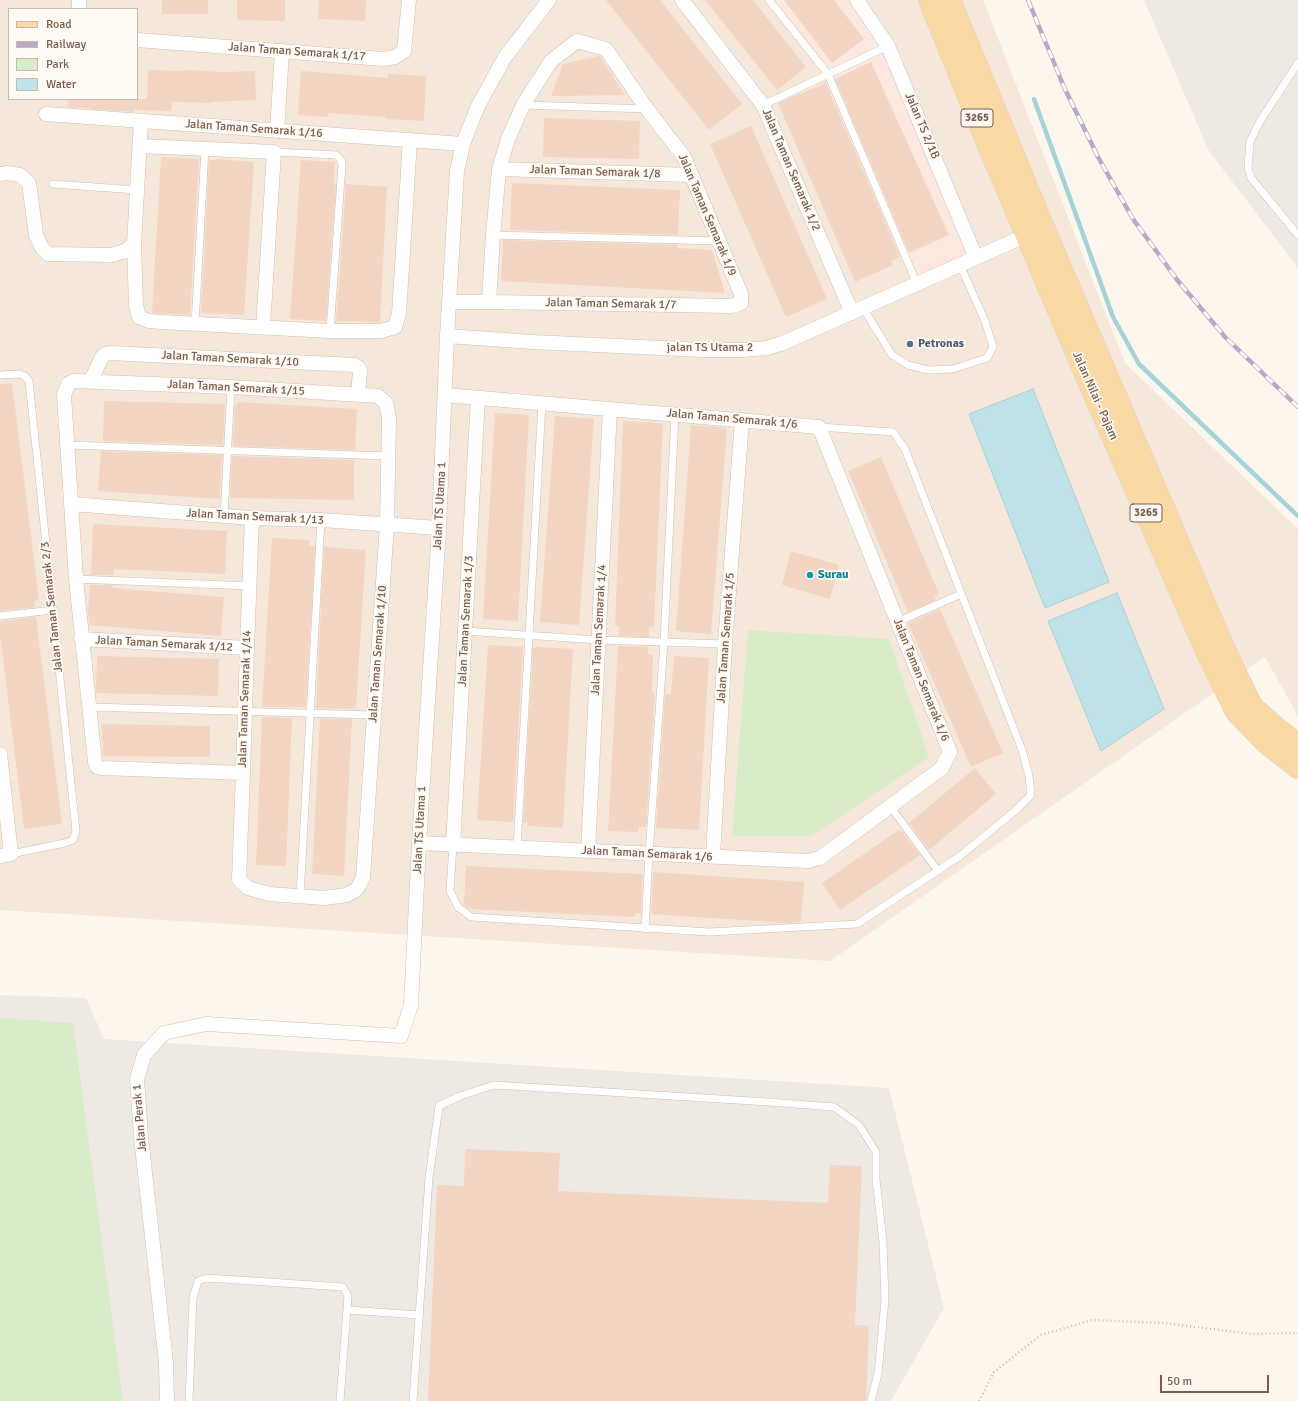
<!DOCTYPE html>
<html>
<head>
<meta charset="utf-8">
<style>
  body { margin:0 }
  #map { position:relative; width:1298px; height:1401px; overflow:hidden; background:#fdf6ec; font-family:Signika,sans-serif }
  canvas { display:block }
  .legend { position:absolute; left:8px; top:8px; width:130px; height:92px; box-sizing:border-box; background:#fffaf3; border:1px solid #cabbb1; margin:0; padding:5px 7px; list-style:none; font-size:12px; color:#7a5c4d }
  .legend li { display:flex; align-items:center; gap:8px; height:20px }
  .legend b { width:20px; border:1px solid #cabbb1 }
  .scale { position:absolute; left:1160px; top:1375px; width:109px; height:18px; box-sizing:border-box; border:2px solid #7a5c4d; border-top:0; padding-left:5px; font-size:12px; line-height:14px; white-space:nowrap; color:#7a5c4d; -webkit-text-stroke:3px #fffaf3; paint-order:stroke }
</style>
</head>
<body>
<div id="map">
<canvas width="1298" height="1401"></canvas>
<ul class="legend">
<li><b style="height:5px;background:#fbd9a5"></b>Road</li>
<li><b style="height:5px;background:#b9a8c9"></b>Railway</li>
<li><b style="height:11px;background:#d8ecc9"></b>Park</li>
<li><b style="height:11px;background:#bfe3e8"></b>Water</li>
</ul>
<div class="scale">50 m</div>
</div>
<script>
const ctx = document.querySelector('canvas').getContext('2d');
ctx.lineJoin = 'round';
function fill(path, color) {
  ctx.fillStyle = color;
  ctx.fill(path, 'evenodd');
}
function shape(rows) {
  const path = new Path2D();
  for (const r of rows) {
    path.moveTo(r[0], r[1]);
    for (let i = 2; i < r.length; i += 2) path.lineTo(r[i], r[i + 1]);
  }
  return path;
}
function strokePath(path, color, width, dash) {
  ctx.strokeStyle = color;
  ctx.lineWidth = width;
  ctx.lineCap = dash ? 'butt' : 'round';
  ctx.setLineDash(dash || []);
  ctx.stroke(path);
}
function write(font, color, halo, rows, align = 'center') {
  ctx.font = font + ' Signika,sans-serif';
  ctx.lineWidth = 3.5;
  ctx.setLineDash([]);
  ctx.textBaseline = 'middle';
  ctx.strokeStyle = halo;
  ctx.fillStyle = color;
  for (const [text, x, y, turn = 0] of rows) {
    ctx.save();
    ctx.translate(x, y);
    ctx.rotate((+turn || 0) * Math.PI / 180);
    ctx.textAlign = isNaN(turn) ? turn : align;
    if (halo) ctx.strokeText(text, 0, 0);
    ctx.fillText(text, 0, 0);
    ctx.restore();
  }
}
fill(shape([
  [0,0,983,0,1125,363,1298,529,1298,716,1265,657,830,961,0,910],
  [9,9,137,9,137,99,9,99]
]), '#f5e8da');
fill(shape([
  [767,0,852,0,889,48,977,259,918,288,826,74]
]), '#fde8e0');
fill(shape([
  [1144,0,1298,0,1298,268,1209,151],
  [0,995,86,998,104,1039,889,1088,944,1308,891,1401,0,1401]
]), '#efe9e4');
fill(shape([
  [748,630,889,639,929,757,811,836,732,836],
  [0,1018,73,1023,123,1401,0,1401]
]), '#d8ecc9');
const water = shape([
  [1033,389,1109,582,1045,608,969,414,1033,389],
  [1117,593,1164,709,1101,751,1048,621,1117,593]
]);
fill(water, '#bfe3e8');
strokePath(water, '#a5d3da', 1);
strokePath(shape([
  [1034,99,1113,317,1139,364,1298,516]
]), '#a5d3da', 4.5);
fill(shape([
  [162,0,208,0,208,14,162,14],
  [237,0,285,0,285,21,237,20],
  [319,0,366,0,365,21,318,19],
  [606,0,660,0,742,104,709,130],
  [705,0,753,0,806,67,777,90],
  [784,0,834,0,864,39,832,63],
  [600,56,625,95,551,96,563,64],
  [871,62,949,235,909,253,835,79],
  [148,70,185,71,185,70,223,72,255,71,256,100,211,102,211,103,172,102,171,111,134,110,134,112,67,107,68,99,147,99],
  [301,71,388,78,388,74,426,76,424,121,386,119,386,117,329,113,328,117,298,115],
  [826,83,900,257,891,261,893,265,855,282,778,103],
  [544,118,640,121,639,159,543,157],
  [751,126,827,299,786,317,710,144],
  [161,157,199,159,190,315,152,313],
  [216,159,254,162,244,315,201,313,209,160,216,160],
  [301,160,335,162,334,183,336,184,326,321,324,321,290,319],
  [512,183,680,190,678,235,510,230],
  [346,184,387,187,380,322,336,321],
  [503,240,677,245,677,248,712,250,725,293,501,281],
  [12,383,39,600,34,601,35,607,0,611,0,384],
  [104,401,225,404,223,445,103,441],
  [238,402,357,409,355,450,233,446,235,404,238,404],
  [495,413,529,415,518,621,483,619],
  [555,416,594,419,579,625,540,622],
  [623,421,663,423,654,627,649,627,649,637,619,636,619,626,615,626],
  [691,425,727,428,711,634,676,631],
  [101,451,222,455,220,499,98,491],
  [232,456,354,460,354,500,230,498],
  [881,457,939,594,934,596,936,600,908,612,848,471],
  [93,524,227,531,225,574,114,569,113,575,91,575],
  [272,538,309,540,309,546,315,547,306,707,262,707],
  [324,547,366,550,356,707,353,707,353,709,316,708],
  [791,551,839,565,830,599,782,585],
  [90,585,113,585,112,588,224,597,221,636,89,625,88,611],
  [940,609,1003,753,971,767,908,623],
  [36,617,62,824,24,829,0,634,0,621],
  [488,645,523,647,513,822,477,820],
  [618,646,648,647,648,654,653,655,652,693,655,693,646,827,639,827,638,832,608,831],
  [537,647,573,649,563,828,527,826,527,823,523,823,533,648],
  [97,656,219,659,218,696,96,693],
  [674,656,709,658,699,830,656,828,665,694,671,694],
  [262,717,292,718,286,866,256,865],
  [320,718,352,719,344,876,312,874],
  [102,724,210,726,210,757,103,756],
  [975,768,996,794,929,850,909,823],
  [900,829,920,855,840,910,822,883],
  [466,866,643,874,641,914,635,913,635,917,469,909,464,905],
  [653,872,804,882,801,922,787,923,651,914],
  [465,1149,560,1153,558,1191,828,1203,830,1165,862,1166,855,1325,869,1326,866,1401,428,1401,437,1185,464,1186]
]), '#f3d5c3');
const service = shape([
  [769,0,828,74,917,284],
  [1298,63,1262,118,1256,129,1250,142,1248,168,1251,178,1298,235],
  [523,105,647,109],
  [763,105,888,46],
  [274,152,336,155,341,160,342,165,330,331],
  [53,184,137,190],
  [493,235,719,241],
  [863,308,892,355,908,365,928,370,953,369,987,358,993,347,985,321,960,265],
  [195,324,205,149],
  [0,375,19,374,25,376,29,381,76,831,73,840,65,843,11,854],
  [67,445,388,456],
  [224,516,231,387],
  [76,579,250,586],
  [0,616,53,610],
  [897,622,961,594],
  [465,631,598,640,725,644],
  [89,707,374,715],
  [890,806,938,871],
  [453,845,450,891,458,907,471,917,709,932,857,924,960,856,1016,810,1031,795,1029,776,1022,750,905,449,893,432,819,427],
  [517,848,542,403],
  [300,896,321,520],
  [645,929,649,854,664,642,675,414],
  [347,1310,420,1315],
  [189,1401,193,1298,198,1281,207,1278,343,1287,348,1296,340,1401],
  [413,1401,429,1178,439,1106,460,1096,494,1085,769,1102,834,1107,859,1125,876,1152,876,1179,883,1242,885,1300,878,1374,871,1401]
]);
const minor = shape([
  [682,0,763,105,852,313],
  [857,0,888,46,976,258],
  [79,9,79,0],
  [137,40,383,59,395,57,404,51,409,0],
  [46,114,463,144],
  [277,131,282,51],
  [140,146,274,152,263,327],
  [499,169,690,175],
  [0,174,7,173,20,175,29,183,36,235,42,248,48,254,112,255,125,251,134,244,141,121],
  [134,244,136,305,139,317,149,321,161,322,330,331,381,331,395,327,399,314,410,140],
  [450,302,489,302,732,306,741,303,741,294,684,157,647,109,606,49,577,41,551,61,523,105,508,139,499,169,493,235,489,302],
  [447,336,533,342,703,350,742,350,767,348,783,343,1034,232],
  [90,382,102,357,105,354,110,353,354,365,358,367,360,371,358,394],
  [71,504,252,518,321,520,439,528],
  [81,639,247,648],
  [0,754,11,854,0,856],
  [243,773,101,768,97,767,95,762,76,579,64,395,68,384,74,381,231,387,378,396,386,403,389,418,387,524,363,878,357,889,347,895,324,898,269,894,248,888,239,880,243,773,245,713,247,648,252,518],
  [419,843,808,861,820,858,942,768,950,752,819,427,445,395],
  [453,845,478,398],
  [588,851,610,409],
  [713,856,725,644,742,420],
  [167,1401,166,1363,141,1137,137,1079,144,1055,164,1033,206,1024,401,1036,411,1005,419,843,439,528,447,336,457,171,463,144,477,108,505,57,549,0]
]);
const primary = shape([
  [929,0,985,138,1088,381,1207,653,1236,712,1266,743,1298,768],
  [950,0,1044,228,1224,648,1252,706,1278,729,1298,744]
]);
strokePath(service, '#d1beb0', 8);
strokePath(minor, '#d1beb0', 15);
strokePath(primary, '#dad1cd', 22);
strokePath(shape([
  [979,1401,994,1372,1041,1335,1092,1320,1164,1323,1252,1334,1298,1333]
]), '#d9b8a5', 2.5, [1, 3]);
strokePath(service, '#fff', 7);
strokePath(minor, '#fff', 14);
strokePath(primary, '#fbd9a5', 21);
const rail = shape([
  [1028,0,1064,87,1098,157,1133,219,1178,281,1226,338,1298,407]
]);
strokePath(rail, '#b9a8c9', 4.5);
strokePath(rail, '#fffaf3', 3, [9]);
for (const [x, y, r, color] of [
  [910,344,4,"#5c6f8a"],
  [810,575,4,"#0f9aa8"]
]) {
  const dot = new Path2D();
  dot.arc(x, y, r, 0, 2 * Math.PI);
  ctx.fillStyle = color;
  ctx.fill(dot);
  strokePath(dot, '#fffaf3', 1.5);
}
for (const [x, y, w] of [
  [977,118,32],
  [1146,513,32]
]) {
  const box = new Path2D();
  box.roundRect(x - w / 2, y - 9, w, 18, 3);
  ctx.fillStyle = '#fffaf3';
  ctx.fill(box);
  strokePath(box, '#7a5c4d', 1);
}
write('bold 11px', '#7a5c4d', null, [
  ["3265",977,118],
  ["3265",1146,513]
]);
write('12px', '#7a5c4d', '#fffaf3', [
  ["Jalan Taman Semarak 1/17",297,52,4],
  ["Jalan TS 2/1B",922,126,67],
  ["Jalan Taman Semarak 1/16",254,129,4],
  ["Jalan Taman Semarak 1/2",791,170,67],
  ["Jalan Taman Semarak 1/8",595,172,2],
  ["Jalan Taman Semarak 1/9",707,215,67],
  ["Jalan Taman Semarak 1/7",611,304,1],
  ["jalan TS Utama 2",710,348],
  ["Jalan Taman Semarak 1/10",230,359,3],
  ["Jalan Taman Semarak 1/15",236,388,3],
  ["Jalan Nilai - Pajam",1095,396,66],
  ["Jalan Taman Semarak 1/6",732,419,5],
  ["Jalan TS Utama 1",440,506,-87],
  ["Jalan Taman Semarak 1/13",255,517,3],
  ["Jalan Taman Semarak 2/3",52,607,-96],
  ["Jalan Taman Semarak 1/3",466,621,-87],
  ["Jalan Taman Semarak 1/4",599,630,-87],
  ["Jalan Taman Semarak 1/5",726,638,-86],
  ["Jalan Taman Semarak 1/12",164,644,3],
  ["Jalan Taman Semarak 1/10",378,654,-86],
  ["Jalan Taman Semarak 1/6",921,680,68],
  ["Jalan Taman Semarak 1/14",245,699,-88],
  ["Jalan TS Utama 1",420,830,-87],
  ["Jalan Taman Semarak 1/6",647,854,3],
  ["Jalan Perak 1",140,1118,-95]
]);
write('bold 12px', '#4e5e75', '#fffaf3', [
  ["Petronas",918,344]
], 'left');
write('bold 12px', '#0d838f', '#fffaf3', [
  ["Surau",818,575]
], 'left');
</script>
</body>
</html>
